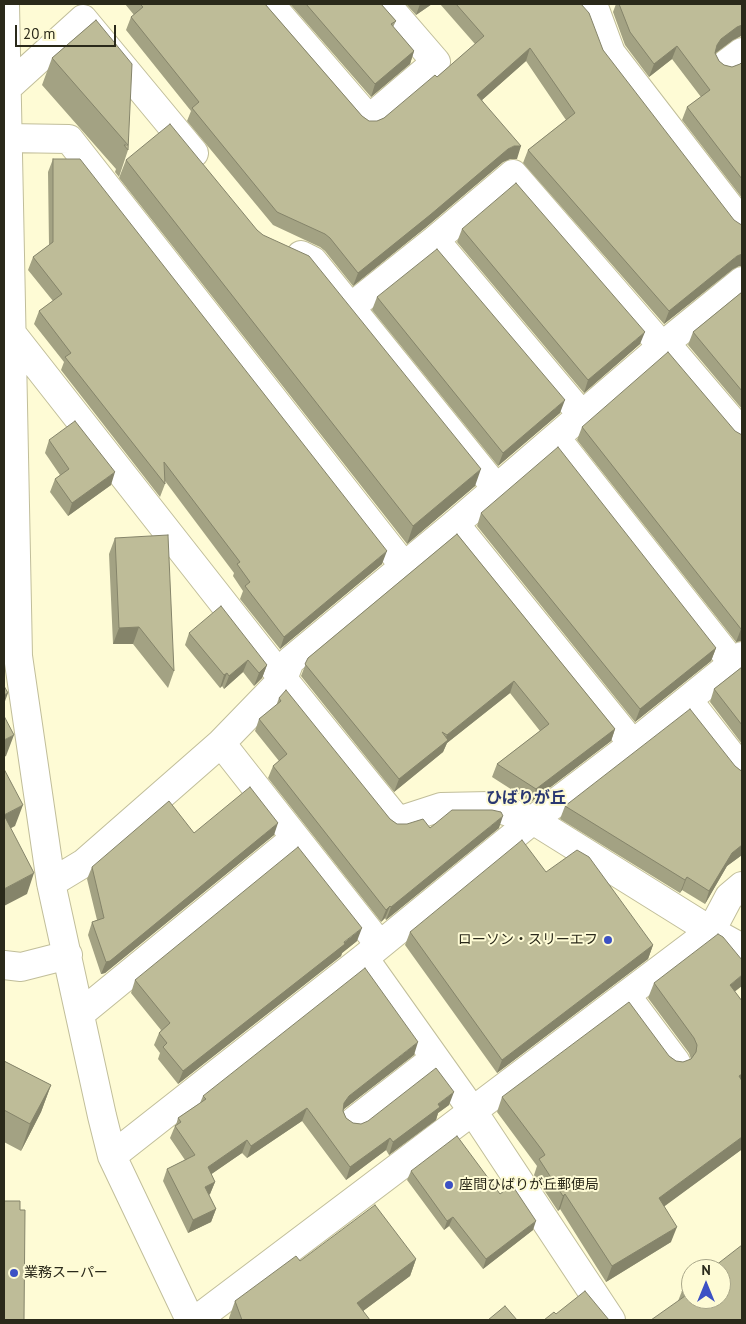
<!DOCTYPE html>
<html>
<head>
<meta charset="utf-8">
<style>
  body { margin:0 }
  #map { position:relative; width:746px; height:1324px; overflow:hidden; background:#fefbd5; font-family:"PT Sans",sans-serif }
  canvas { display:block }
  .frame { position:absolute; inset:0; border:5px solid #2a291a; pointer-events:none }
  .north { position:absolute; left:681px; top:1259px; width:50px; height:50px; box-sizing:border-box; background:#fefbd5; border:1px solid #a9a78a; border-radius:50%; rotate:0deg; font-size:14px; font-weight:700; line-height:20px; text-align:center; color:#2a291a }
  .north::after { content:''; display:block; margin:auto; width:18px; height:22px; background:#3c51c4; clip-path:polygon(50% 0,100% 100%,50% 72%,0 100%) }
  .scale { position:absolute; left:15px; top:25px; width:101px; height:22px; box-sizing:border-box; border:2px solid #2a291a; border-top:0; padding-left:6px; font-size:15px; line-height:18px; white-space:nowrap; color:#2a291a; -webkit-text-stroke:4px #fefbd5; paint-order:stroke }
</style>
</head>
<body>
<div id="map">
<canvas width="746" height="1324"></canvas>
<div class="frame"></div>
<div class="north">N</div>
<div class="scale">20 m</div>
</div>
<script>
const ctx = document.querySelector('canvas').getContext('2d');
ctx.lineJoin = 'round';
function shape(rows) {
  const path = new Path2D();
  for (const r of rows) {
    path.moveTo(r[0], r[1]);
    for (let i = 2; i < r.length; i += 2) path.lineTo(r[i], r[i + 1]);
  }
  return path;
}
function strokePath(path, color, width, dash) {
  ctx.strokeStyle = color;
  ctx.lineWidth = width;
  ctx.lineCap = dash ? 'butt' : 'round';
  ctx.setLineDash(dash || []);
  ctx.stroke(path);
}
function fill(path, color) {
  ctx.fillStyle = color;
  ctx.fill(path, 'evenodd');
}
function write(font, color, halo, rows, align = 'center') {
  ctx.font = font + ' "PT Sans","Noto Sans JP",sans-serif';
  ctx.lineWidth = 4;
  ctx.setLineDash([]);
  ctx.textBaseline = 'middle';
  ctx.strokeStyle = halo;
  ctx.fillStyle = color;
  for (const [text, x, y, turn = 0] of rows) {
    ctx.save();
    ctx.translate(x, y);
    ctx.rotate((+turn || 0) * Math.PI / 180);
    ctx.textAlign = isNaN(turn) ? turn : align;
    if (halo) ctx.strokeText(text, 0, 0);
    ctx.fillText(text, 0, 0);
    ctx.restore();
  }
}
const minor = shape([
  [5,4,18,656,51,883,102,1116,112,1156,190,1320],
  [270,4,369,119,436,62,386,4],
  [593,4,611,53,742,223],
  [726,64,742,52],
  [7,88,83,19,194,153],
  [7,138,69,139,404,566],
  [435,240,582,415],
  [301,255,313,261,497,489],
  [351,307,435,240,513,174,662,346,674,353,742,433],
  [9,330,283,679,398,821,441,807,490,806,533,820,711,931,742,948],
  [556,438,733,663],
  [455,524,633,744],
  [688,700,742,769],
  [51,883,84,863,221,743],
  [379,944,221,743,283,679,290,661,455,524,662,346,742,281],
  [364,958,472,1110,611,1320],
  [4,965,21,967,68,955],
  [626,995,676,1062],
  [80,1014,295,838],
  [354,1121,435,1058],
  [112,1156,364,958,533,820,633,744,742,656],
  [196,1320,711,931,729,897,742,886]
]);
strokePath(minor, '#c1be9a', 30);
strokePath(minor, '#fff', 28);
fill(shape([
  [125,4,265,4,362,116,369,121,377,121,384,118,437,77,475,44,440,4,581,4,603,50,739,266,733,269,664,324,523,163,528,150,566,120,526,61,482,100,517,159,510,159,503,162,425,228,353,286,325,251,320,247,273,225,187,121,191,111,126,30,131,17,134,15],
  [290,4,381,4,396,21,393,27,414,51,410,64,371,97],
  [406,4,432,4,416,15],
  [616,4,742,4,742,37,741,36,733,40,717,52,715,53,719,61,724,65,732,67,740,64,742,62,742,198,682,120,687,107,701,97,672,59,649,77,625,45,613,12],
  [96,20,128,150,119,177,115,172,116,169,42,85,52,58],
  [53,159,382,564,280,649,240,599,243,591,233,576,234,573,165,481,165,484,160,497,61,370,64,362,34,324,39,311,53,301,28,270,33,257,49,245,48,172],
  [126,160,257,230,475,486,407,544,119,178],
  [462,229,640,344,584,393,457,242],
  [742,292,742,409,688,345,693,332],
  [377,297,560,413,498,466,372,310],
  [582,427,735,431,742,641,740,641,736,642,577,440],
  [49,440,111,485,68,516,50,492,55,479,60,475,45,453],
  [481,513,716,648,711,661,635,722,477,526],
  [457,534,615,729,611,741,531,802,492,777,497,764,540,731,510,693,447,743,443,752,394,792,301,676,308,658],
  [115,538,174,671,168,688,133,644,113,644,109,554],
  [189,633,267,665,262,678,254,686,243,672,224,689,222,686,220,688,185,645],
  [742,667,742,744,710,702,714,689],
  [279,698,390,819,397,824,430,828,499,828,386,920,385,918,381,922,268,778,273,766,279,761,255,731,259,719,276,706],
  [735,766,740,770,742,771,742,855,727,866,705,904,682,890,680,893,560,819,565,806],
  [194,833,274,835,105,973,101,974,88,935,92,922,97,920,87,879,92,867],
  [546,872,653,945,648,959,497,1073,405,945,410,932],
  [357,941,342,953,341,956,178,1084,158,1059,160,1053,154,1045,159,1033,161,1030,131,993,135,980],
  [654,983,735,992,742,1001,742,1152,741,1150,664,1206,671,1242,606,1282,560,1209,558,1211,534,1175,537,1166,497,1112,502,1097,669,1056,676,1061,683,1062,691,1059,689,1053,648,998],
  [414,1055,344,1109,343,1111,346,1118,353,1123,361,1124,449,1105,438,1113,436,1120,389,1155,386,1150,346,1180,302,1121,247,1158,242,1153,211,1174,215,1182,210,1194,209,1195,216,1209,211,1222,188,1233,163,1181,167,1169,185,1160,170,1138,175,1126,176,1125,178,1118,200,1103,203,1096],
  [4,1061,51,1085,41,1112,21,1151,4,1142],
  [411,1171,500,1194,533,1230,483,1269,449,1226,444,1230,407,1180],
  [416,1259,410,1276,363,1311,370,1320,229,1320,229,1318,235,1301,300,1261],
  [682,1291,742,1320,678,1301]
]), '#a3a283');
fill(shape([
  [420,4,432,4,416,15],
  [742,25,742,32,741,36,733,40,717,52,712,57,717,45,721,39,737,27],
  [677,46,672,59,649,77,654,64],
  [530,48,526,61,473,108,477,95],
  [414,51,410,64,371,97,375,84],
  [514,146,521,146,517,159,510,159,503,162,425,228,353,286,358,273,508,149],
  [742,254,742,266,739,266,733,269,664,324,669,311,737,256],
  [645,332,640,344,584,393,588,380],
  [565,400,560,413,498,466,503,453],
  [481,469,475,486,407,544,413,526],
  [115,472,111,485,68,516,72,503],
  [387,551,382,564,280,649,284,637],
  [139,627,133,644,113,644,119,628],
  [741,629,742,629,742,641,740,641,736,642],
  [716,648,711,661,635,722,640,709],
  [248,660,243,672,224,689,229,676],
  [267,665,262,678,254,686,259,673],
  [227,673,222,686,220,688,224,675],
  [514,681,510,693,447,743,443,752,394,792,399,779,443,743,447,735],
  [8,693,4,704,4,695],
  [615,729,611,741,531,802,536,789],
  [14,735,6,756,4,757,4,740],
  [23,805,15,826,4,832,4,815],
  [503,816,499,828,386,920,391,907],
  [278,823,274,835,105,973,101,974,106,962],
  [742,845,742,855,727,866,705,904,709,891,732,853],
  [34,873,27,894,4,906,4,889],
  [687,877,682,890,680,893,685,880],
  [390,906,385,918,381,922,386,910],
  [362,928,357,941,342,953,341,956,178,1084,183,1071],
  [653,945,648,959,497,1073,502,1060],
  [742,975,742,986,724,1000,730,985],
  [418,1042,414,1055,344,1109,339,1116,344,1103,349,1096],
  [742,1074,742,1085,739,1076],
  [51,1085,41,1112,21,1151,30,1124],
  [454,1092,449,1105,438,1113,436,1120,389,1155,393,1142,438,1104],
  [307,1108,302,1121,247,1158,251,1146],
  [742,1137,742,1146,741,1150,654,1214,659,1198],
  [390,1138,386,1150,346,1180,350,1167],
  [247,1140,242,1153,203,1180,208,1167],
  [215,1182,210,1194,200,1199,205,1187],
  [565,1194,560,1209,558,1211,563,1196],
  [216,1209,211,1222,188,1233,193,1220],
  [453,1217,449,1226,444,1230,447,1221],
  [536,1221,533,1230,483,1269,486,1259],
  [677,1227,671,1242,606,1282,612,1266],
  [416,1259,410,1276,351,1320,357,1303]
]), '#85846a');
const building = shape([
  [140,4,265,4,362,116,369,121,377,121,384,118,435,75,437,77,484,36,456,4,581,4,589,13,603,50,734,220,740,224,742,225,742,254,737,256,669,311,528,150,575,113,530,48,477,95,521,146,514,146,508,149,430,215,358,273,330,238,325,234,277,212,192,108,199,102,131,17,143,7,140,4],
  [306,4,381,4,396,21,391,24,414,51,375,84,306,4],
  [619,4,742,4,742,25,737,27,721,39,717,45,715,53,719,61,724,65,732,67,740,64,742,62,742,179,687,107,710,90,677,46,654,64,630,32,619,4],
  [96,20,132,64,128,150,124,145,128,145,52,58,96,20],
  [170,124,257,230,263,235,309,256,481,469,413,526,126,160,170,124],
  [53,159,80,159,387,551,284,637,245,586,250,582,237,564,240,562,164,462,165,484,65,357,71,353,39,311,62,294,33,257,53,242,53,159],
  [516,183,645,332,588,380,462,229,516,183],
  [437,249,565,400,503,453,377,297,437,249],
  [742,292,742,391,693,332,742,292],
  [668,352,735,431,742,435,742,629,741,629,582,427,668,352],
  [75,421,115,472,72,503,55,479,69,469,49,440,75,421],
  [558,447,716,648,640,709,481,513,558,447],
  [457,534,615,729,536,789,497,764,549,724,514,681,447,735,442,732,448,740,399,779,305,664,308,658,457,534],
  [168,535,174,671,139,627,119,628,115,538,168,535],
  [221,606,267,665,259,673,248,660,229,676,227,673,224,675,189,633,221,606],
  [742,667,742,725,714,689,742,667],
  [4,686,8,693,4,695,4,686],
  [286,690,390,819,397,824,407,824,423,819,430,828,452,810,492,810,501,812,503,816,391,907,390,906,386,910,273,766,287,754,259,719,281,701,279,698,286,690],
  [690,709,735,766,740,770,742,771,742,845,732,853,709,891,687,877,685,880,565,806,690,709],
  [4,716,14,735,4,740,4,716],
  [4,769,23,805,4,815,34,873,4,889,4,769],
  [250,787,278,823,110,961,106,962,92,922,104,918,92,867,169,801,194,833,250,787],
  [522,840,546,872,577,850,589,857,653,945,502,1060,410,932,522,840],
  [298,847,362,928,344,942,345,944,183,1071,163,1047,167,1043,159,1033,170,1023,135,980,298,847],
  [718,934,723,937,742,960,742,975,730,985,742,1001,742,1074,739,1076,742,1081,742,1137,659,1198,677,1227,612,1266,565,1194,563,1196,539,1159,545,1155,542,1150,502,1097,629,1002,669,1056,676,1061,683,1062,691,1059,696,1052,697,1045,694,1038,654,983,718,934],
  [365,968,418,1042,349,1096,344,1103,343,1111,346,1118,353,1123,361,1124,368,1121,436,1068,454,1092,438,1104,440,1107,393,1142,390,1138,350,1167,307,1108,251,1146,247,1140,208,1167,215,1182,205,1187,216,1209,193,1220,167,1169,195,1155,175,1126,181,1122,178,1118,206,1099,203,1096,365,968],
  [4,1061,51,1085,30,1124,4,1110,4,1061],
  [457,1136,500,1194,512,1185,536,1221,486,1259,453,1217,447,1221,411,1171,457,1136],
  [4,1201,20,1201,20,1210,25,1210,24,1320,4,1320,4,1201],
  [375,1205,416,1259,357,1303,370,1320,242,1320,235,1301,296,1256,300,1261,375,1205],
  [742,1245,742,1320,651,1320,685,1296,682,1291,691,1284,691,1299,721,1299,721,1269,711,1269,742,1245],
  [585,1291,609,1320,544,1320,554,1312,556,1314,585,1291],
  [505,1306,517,1320,488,1320,505,1306]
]);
fill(building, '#bebc98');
strokePath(building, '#85846a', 1);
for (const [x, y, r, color] of [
  [608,940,5,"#3c51c4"],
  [449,1185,5,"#3c51c4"],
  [14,1273,5,"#3c51c4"]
]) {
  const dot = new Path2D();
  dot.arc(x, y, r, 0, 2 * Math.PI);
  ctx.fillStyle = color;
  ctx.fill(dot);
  strokePath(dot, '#fefbd5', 2);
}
write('14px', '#2a291a', '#fefbd5', [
  ["ローソン・スリーエフ",598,940,"right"],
  ["座間ひばりが丘郵便局",459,1185],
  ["業務スーパー",24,1273]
], 'left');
write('bold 16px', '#2a3872', '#fefbd5', [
  ["ひばりが丘",526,798]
]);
</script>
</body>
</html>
